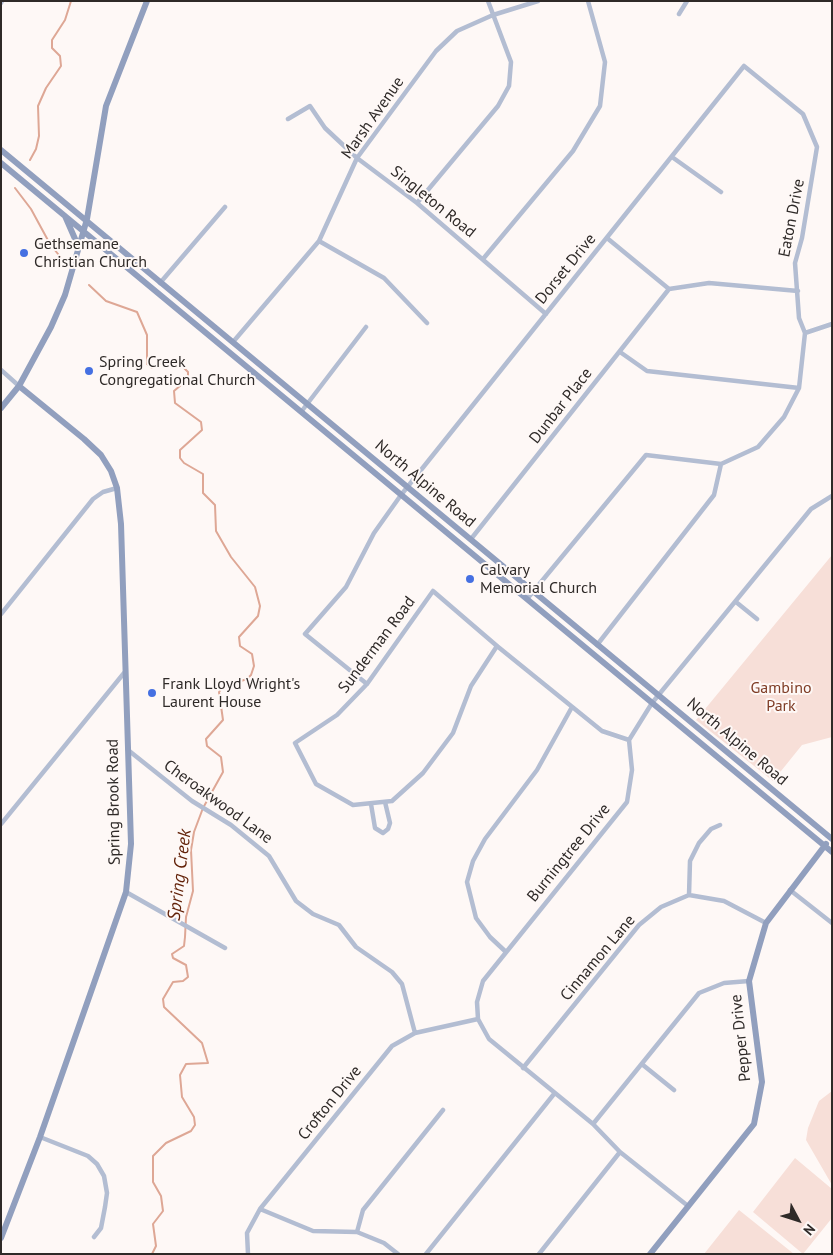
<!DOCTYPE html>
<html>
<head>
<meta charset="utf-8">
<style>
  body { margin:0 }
  #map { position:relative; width:833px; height:1255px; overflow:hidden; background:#fef8f6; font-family:"PT Sans",sans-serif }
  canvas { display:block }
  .frame { position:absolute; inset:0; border:2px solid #2f2a28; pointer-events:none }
  .north { position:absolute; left:773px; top:1195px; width:50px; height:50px; -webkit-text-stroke:4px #fef8f6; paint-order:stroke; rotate:130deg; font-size:14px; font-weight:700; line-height:20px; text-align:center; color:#2f2a28 }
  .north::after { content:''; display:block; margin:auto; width:18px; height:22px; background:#2f2a28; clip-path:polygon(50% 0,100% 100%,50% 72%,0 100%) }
</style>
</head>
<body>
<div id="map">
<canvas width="833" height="1255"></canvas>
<div class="frame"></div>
<div class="north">N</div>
</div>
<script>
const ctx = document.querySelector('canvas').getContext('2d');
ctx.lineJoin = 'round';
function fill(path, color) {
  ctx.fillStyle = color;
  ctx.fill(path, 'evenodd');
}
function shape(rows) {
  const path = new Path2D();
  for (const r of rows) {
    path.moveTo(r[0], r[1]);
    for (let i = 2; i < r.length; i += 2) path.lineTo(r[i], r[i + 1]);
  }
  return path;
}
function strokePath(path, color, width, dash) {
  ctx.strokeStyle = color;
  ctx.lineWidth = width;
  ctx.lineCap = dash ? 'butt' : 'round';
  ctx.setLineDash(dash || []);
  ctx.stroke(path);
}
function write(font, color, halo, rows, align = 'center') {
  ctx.font = font + ' "PT Sans",sans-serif';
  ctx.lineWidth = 4;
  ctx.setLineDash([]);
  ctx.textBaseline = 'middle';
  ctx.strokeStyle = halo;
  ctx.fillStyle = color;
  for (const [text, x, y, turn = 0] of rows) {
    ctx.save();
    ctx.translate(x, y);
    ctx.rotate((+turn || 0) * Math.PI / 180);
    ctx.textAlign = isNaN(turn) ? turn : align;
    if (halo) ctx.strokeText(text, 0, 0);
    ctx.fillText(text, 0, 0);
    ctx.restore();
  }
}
fill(shape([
  [832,555,832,737,802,745,773,781,696,720],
  [832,1091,832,1185,806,1140,808,1128,819,1101],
  [795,1158,832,1189,832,1218,803,1254,753,1212],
  [739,1210,794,1254,704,1254]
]), '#f7dfd8');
strokePath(shape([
  [30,160,36,149,39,136,38,106,46,88,61,66,60,56,52,48,52,40,65,20,71,1],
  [15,188,31,209,50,244,62,259],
  [89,285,106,301,137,312,147,335,147,364,152,368,163,362,177,361,188,372,188,379,174,391,175,403,201,422,202,430,180,450,180,458,184,463,203,474,203,493,215,505,216,531,231,557,255,587,260,606,258,616,239,637,240,646,252,654,254,666,251,675,247,679,223,687,219,692,223,720,206,739,207,746,221,757,223,772,203,808,194,832,191,850,193,891,186,917,185,937,184,946,172,954,173,958,186,965,188,977,183,981,173,982,163,999,164,1007,202,1043,208,1063,186,1064,180,1075,182,1097,194,1117,195,1125,191,1131,166,1143,153,1156,153,1182,161,1196,163,1211,153,1224,156,1246,152,1254]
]), '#dea795', 2);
strokePath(shape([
  [1,3,2,1],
  [679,14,687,1],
  [288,119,310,106,325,128,357,158,417,203,546,314],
  [672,157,721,192],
  [417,203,498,106,509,86,511,62,488,1],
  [607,238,669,289,709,283,798,291],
  [319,241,384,278,427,323],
  [483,259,573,151,600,106,605,62,588,1],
  [160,283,225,207],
  [805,333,832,324],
  [233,342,319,241,357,158,436,51,457,31,493,15,538,1],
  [620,352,647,371,799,388],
  [1,370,19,386],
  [301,412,366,327],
  [471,539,669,289],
  [736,602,757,619],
  [1,614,93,499,103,492,117,488],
  [597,645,714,495,721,464],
  [497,646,471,686,453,733,423,773,392,801,353,805,316,784,295,743,337,715,367,684,433,591,497,646,602,731,629,740],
  [367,684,305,634,346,587,374,533,401,495,744,66,803,114,817,147,802,238,795,263,799,318,805,333,799,388,784,417,758,447,721,464,646,455,527,599],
  [128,750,192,801,231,825,269,856,296,901,313,914,339,925,356,947,392,972,402,984,415,1033],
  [371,804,375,828,383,833,388,829,390,823,385,802],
  [1,824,124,673],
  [790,890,832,923],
  [126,892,225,948],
  [689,895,690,861,699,843,711,829,720,825],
  [506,952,490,937,476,918,467,882,473,861,485,839,537,770,572,707],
  [643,1065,674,1090],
  [523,1068,639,925,661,907,689,895,724,901,766,923],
  [593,1124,699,993,724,983,749,981],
  [40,1137,88,1156,97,1164,104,1176,107,1193,105,1207,101,1228,94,1237],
  [688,1206,620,1152,593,1124,489,1039,478,1019,477,1002,483,981,627,802,632,770,629,740,652,703,811,509,832,496],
  [260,1209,313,1231,357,1232,384,1243,398,1254],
  [357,1232,363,1210,443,1110],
  [248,1254,247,1233,260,1209,392,1046,415,1033,478,1019],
  [426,1254,554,1094],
  [539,1254,620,1152]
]), '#b3bdd2', 4.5);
strokePath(shape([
  [1,150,832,839],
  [1,163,832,852],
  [65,216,79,248],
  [1,408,19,386,51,327,65,295,87,219,106,106,147,1],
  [1,1238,40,1137,126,892,131,844,121,524,117,488,111,471,101,455,84,439,19,386],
  [650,1254,754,1124,762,1082,749,981,766,923,826,844]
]), '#919fbe', 6);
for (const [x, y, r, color] of [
  [24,253,5,"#4570e2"],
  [89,371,5,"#4570e2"],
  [470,579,5,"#4570e2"],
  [152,693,5,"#4570e2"]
]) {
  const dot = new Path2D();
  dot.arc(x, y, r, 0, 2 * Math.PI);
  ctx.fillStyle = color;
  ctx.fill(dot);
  strokePath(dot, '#fef8f6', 2);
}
write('16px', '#2f2a28', '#fef8f6', [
  ["Marsh Avenue",373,118,-55],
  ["Singleton Road",433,202,39],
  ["Eaton Drive",792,218,-79],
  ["Dorset Drive",566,269,-51],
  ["Dunbar Place",561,406,-52],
  ["North Alpine Road",425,484,40],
  ["Sunderman Road",377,645,-53],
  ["North Alpine Road",737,742,40],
  ["Spring Brook Road",114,802,-91],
  ["Cheroakwood Lane",218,802,36],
  ["Burningtree Drive",569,853,-51],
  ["Cinnamon Lane",598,958,-50],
  ["Pepper Drive",741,1038,-96],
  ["Crofton Drive",330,1103,-51]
]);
write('16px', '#2f2a28', '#fef8f6', [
  ["Gethsemane",34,244],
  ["Christian Church",34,262],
  ["Spring Creek",99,362],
  ["Congregational Church",99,380],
  ["Calvary",480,570],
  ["Memorial Church",480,588],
  ["Frank Lloyd Wright's",162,684],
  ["Laurent House",162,702]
], 'left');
write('16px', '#7f3c25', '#fef8f6', [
  ["Gambino",781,688],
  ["Park",781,706]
]);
write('italic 18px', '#622108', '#fef8f6', [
  ["Spring Creek",180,875,-83]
]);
</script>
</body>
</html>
